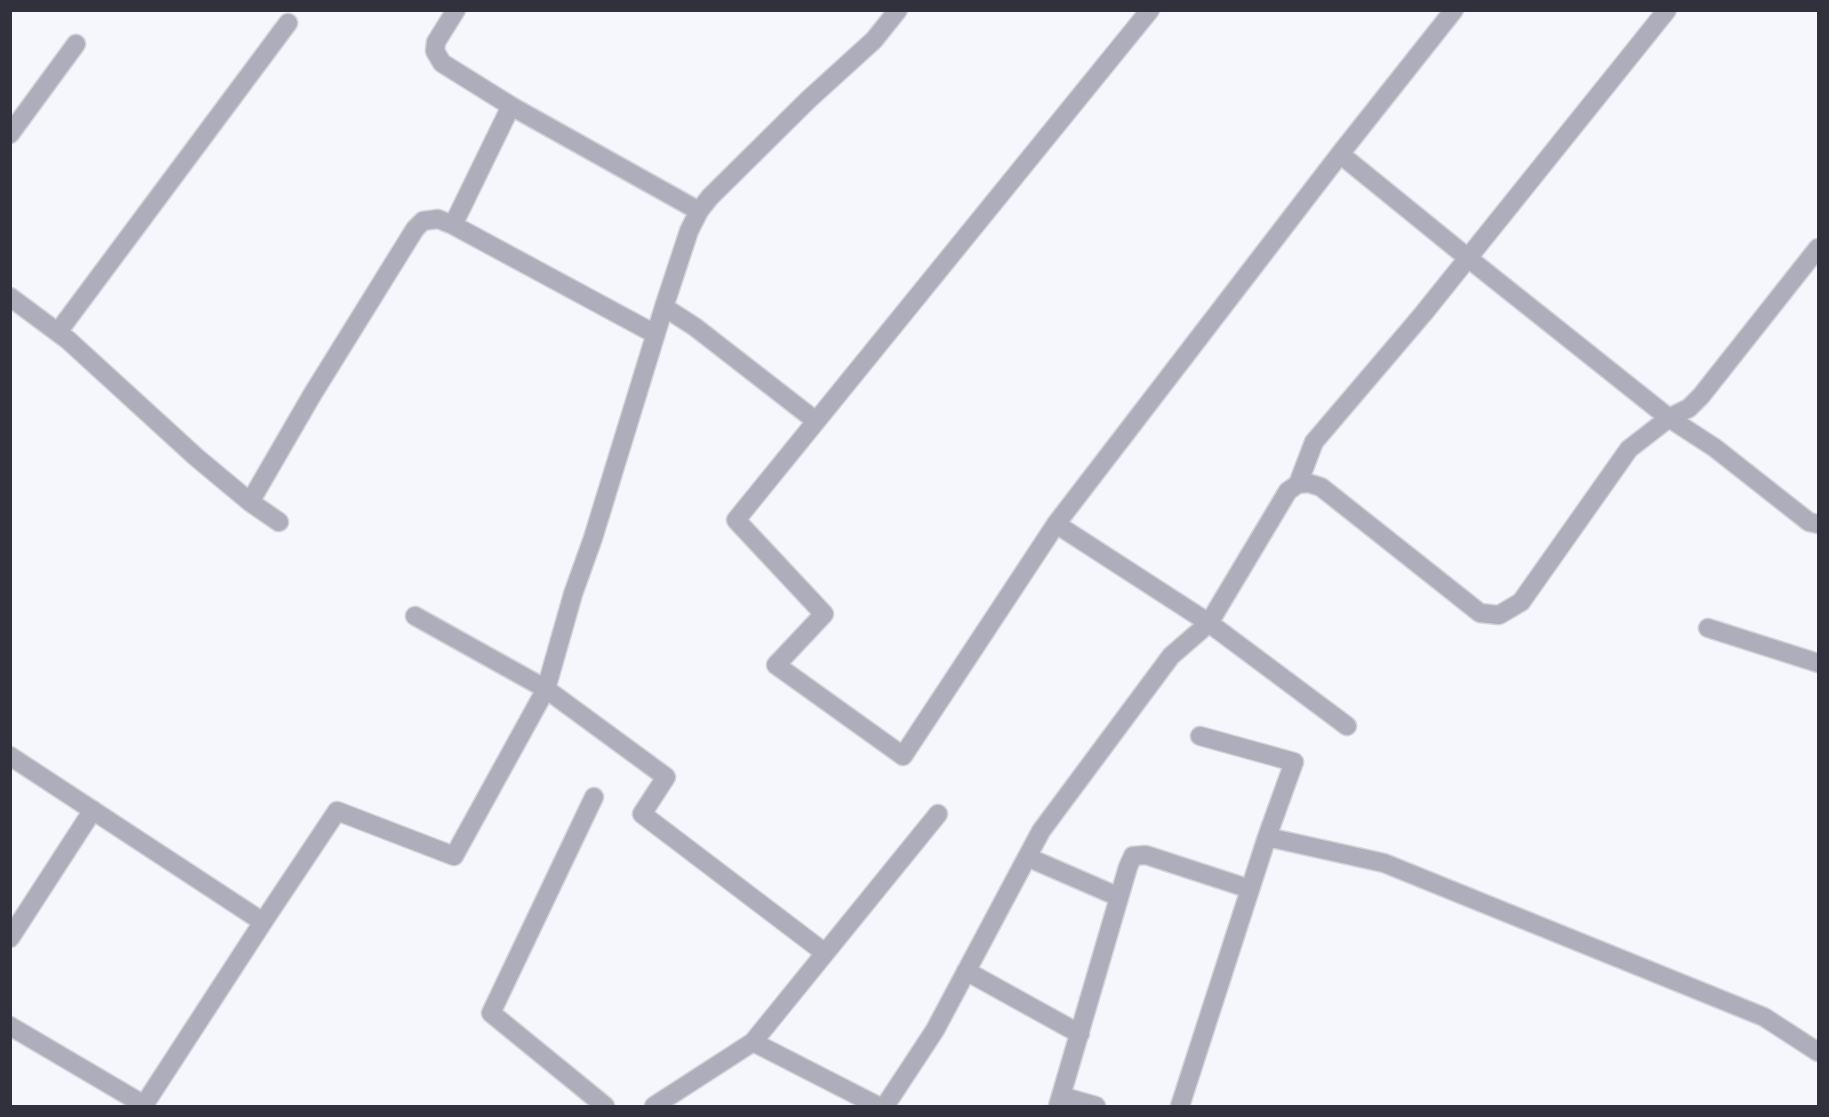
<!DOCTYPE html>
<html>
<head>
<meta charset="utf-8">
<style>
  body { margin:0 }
  #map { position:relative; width:1829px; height:1117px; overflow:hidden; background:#f6f6fd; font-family:"Archivo Narrow",sans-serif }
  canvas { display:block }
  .frame { position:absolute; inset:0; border:12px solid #31313e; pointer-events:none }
</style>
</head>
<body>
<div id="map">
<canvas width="1829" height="1117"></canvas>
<div class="frame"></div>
</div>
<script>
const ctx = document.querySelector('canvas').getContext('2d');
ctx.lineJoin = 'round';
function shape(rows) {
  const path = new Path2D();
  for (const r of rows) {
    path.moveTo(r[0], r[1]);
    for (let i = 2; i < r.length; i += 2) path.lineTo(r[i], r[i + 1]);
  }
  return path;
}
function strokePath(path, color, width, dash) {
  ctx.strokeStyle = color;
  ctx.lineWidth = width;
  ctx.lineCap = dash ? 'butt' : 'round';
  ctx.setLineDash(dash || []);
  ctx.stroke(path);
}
const minor = shape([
  [456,10,436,42,435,51,442,63,511,106,699,211],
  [1150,10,736,520,824,614,776,665,903,756,1056,524,1340,154,1454,10],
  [10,134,76,44],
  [1340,154,1468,258,1669,418,1715,448,1809,522,1818,524],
  [453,225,511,106],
  [10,297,68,340,196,457,250,502,279,522],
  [664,307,695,327,816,421],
  [58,332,288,23],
  [1298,484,1314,442,1423,314,1667,10],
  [250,502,312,395,415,229,423,221,438,219,453,225,655,334],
  [1056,524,1209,623,1288,491,1298,484,1308,483,1321,487,1480,613,1499,615,1521,602,1629,449,1669,418,1689,408,1701,396,1818,248],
  [415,616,546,689,666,777,642,814,825,953],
  [1708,628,1818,663],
  [1200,736,1294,762,1267,837,1384,863,1764,1017,1818,1052],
  [10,756,263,922,337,811,454,856,546,689,573,594,593,538,664,307,689,231,699,211,710,197,808,100,874,40,898,10],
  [594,797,491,1013,605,1106],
  [1027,857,1119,897],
  [10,938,93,810],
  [966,971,1080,1034],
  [10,1026,146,1106],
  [753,1042,878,1106],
  [1061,1096,1096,1106],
  [144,1105,263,922],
  [654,1106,753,1042,938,814],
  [885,1106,935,1030,1041,831,1171,656,1209,623,1347,726],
  [1058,1106,1128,867,1133,856,1146,855,1250,889],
  [1180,1106,1267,837]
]);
strokePath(minor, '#d3d3db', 21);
strokePath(minor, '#adadbc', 18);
</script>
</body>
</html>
